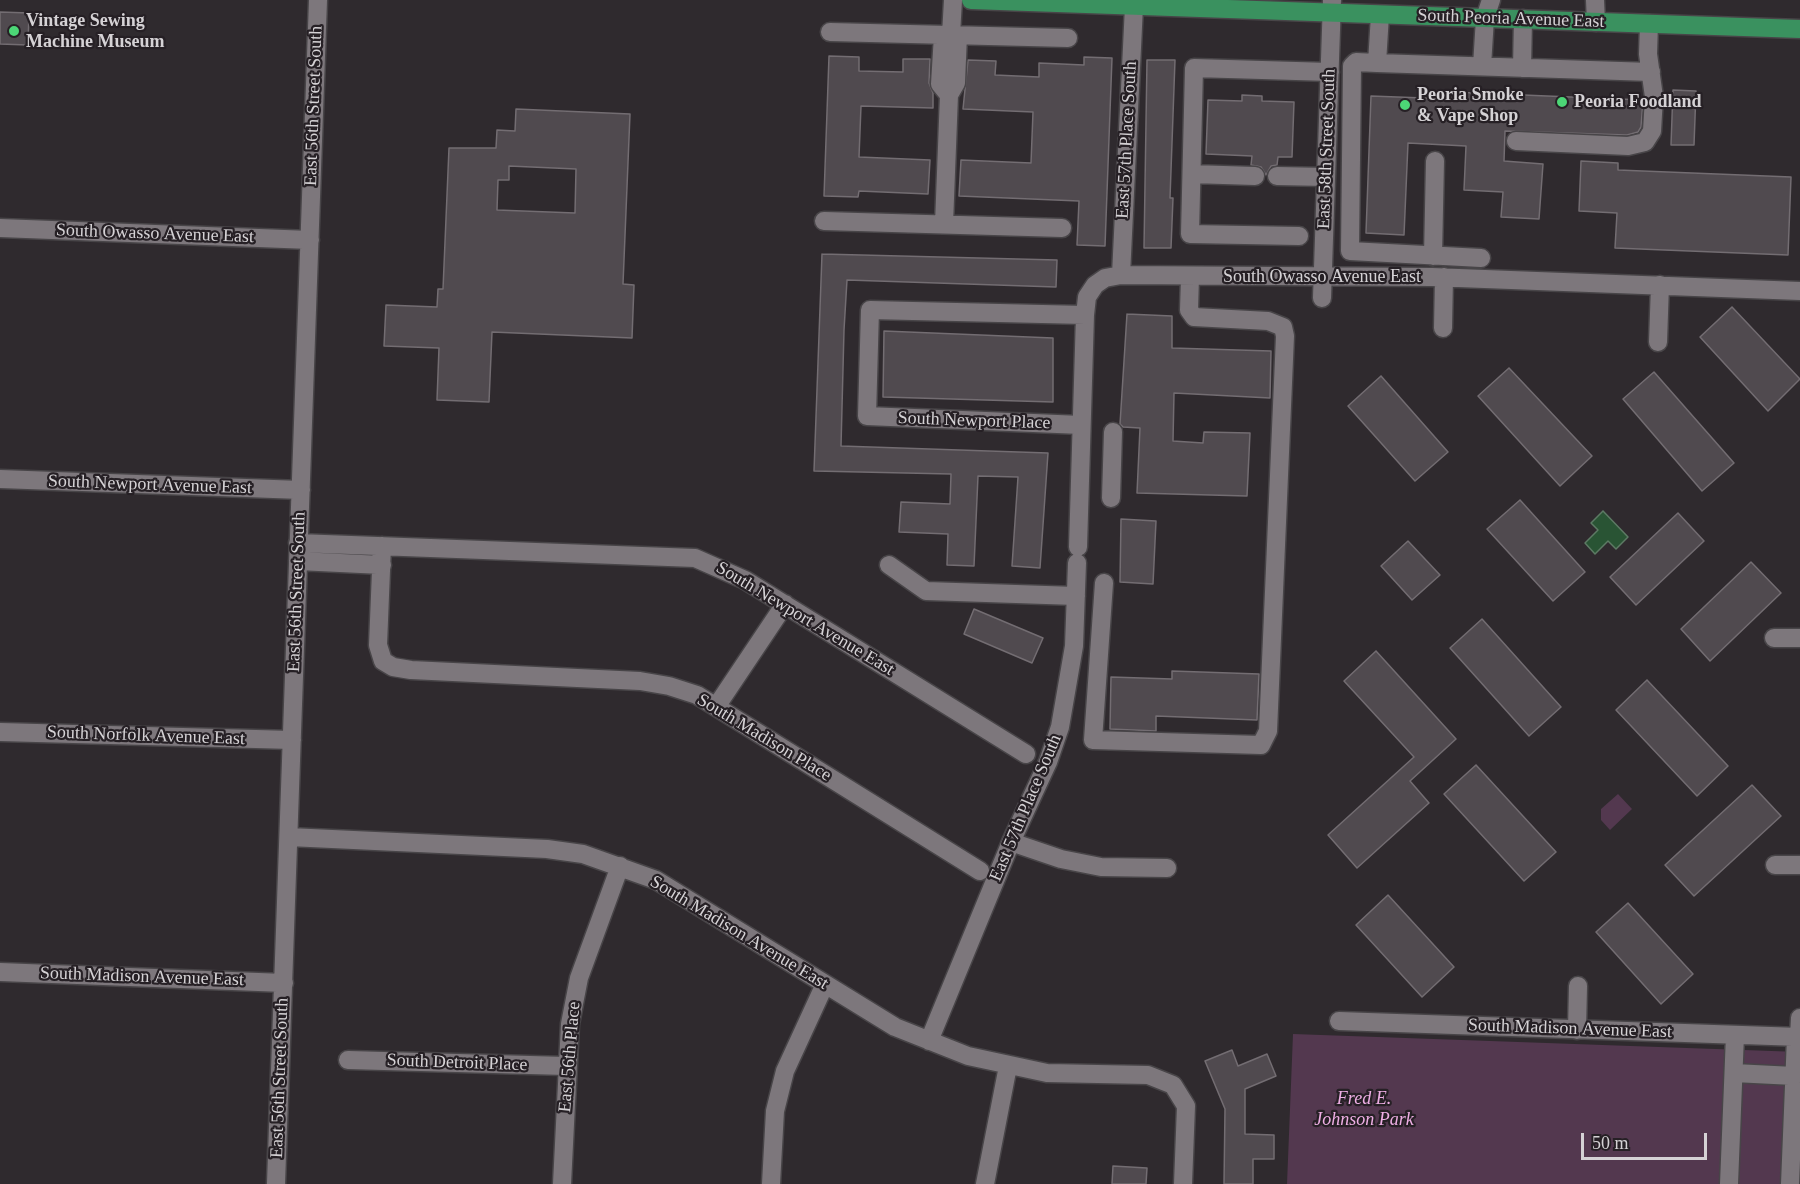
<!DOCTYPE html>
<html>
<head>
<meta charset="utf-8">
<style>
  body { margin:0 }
  #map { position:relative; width:1800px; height:1184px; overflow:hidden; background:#2f2a2e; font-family:"Times New Roman",serif }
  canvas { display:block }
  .scale { position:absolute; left:1581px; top:1133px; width:126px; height:27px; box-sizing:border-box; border:3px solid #d5d2d5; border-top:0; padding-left:8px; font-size:18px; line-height:21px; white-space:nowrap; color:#d5d2d5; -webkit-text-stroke:4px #262025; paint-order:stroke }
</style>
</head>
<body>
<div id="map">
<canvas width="1800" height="1184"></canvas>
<div class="scale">50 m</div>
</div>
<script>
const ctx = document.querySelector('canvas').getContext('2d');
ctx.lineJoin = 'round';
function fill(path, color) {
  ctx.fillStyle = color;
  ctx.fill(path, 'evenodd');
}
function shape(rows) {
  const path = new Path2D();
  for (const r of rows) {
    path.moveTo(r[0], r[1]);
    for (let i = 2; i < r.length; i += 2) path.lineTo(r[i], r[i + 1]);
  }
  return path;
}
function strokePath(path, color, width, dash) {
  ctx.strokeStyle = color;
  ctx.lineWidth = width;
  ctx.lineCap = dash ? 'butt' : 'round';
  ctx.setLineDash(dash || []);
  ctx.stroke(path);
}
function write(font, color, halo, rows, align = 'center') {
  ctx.font = font + ' "Times New Roman",serif';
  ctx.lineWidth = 4.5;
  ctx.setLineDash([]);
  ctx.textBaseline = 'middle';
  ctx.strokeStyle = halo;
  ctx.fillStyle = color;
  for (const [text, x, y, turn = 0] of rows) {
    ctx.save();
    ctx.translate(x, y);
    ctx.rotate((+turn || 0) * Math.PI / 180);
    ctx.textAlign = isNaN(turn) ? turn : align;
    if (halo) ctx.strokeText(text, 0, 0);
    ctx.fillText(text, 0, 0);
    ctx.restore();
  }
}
fill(shape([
  [1618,794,1632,809,1610,830,1601,820,1601,809],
  [1293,1034,1800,1052,1800,1184,1287,1184]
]), '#53384f');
const water = shape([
  [1603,511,1628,537,1616,549,1608,541,1595,554,1585,543,1598,530,1591,523,1603,511]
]);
fill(water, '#295434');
strokePath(water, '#5d7a64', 1.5);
const building = shape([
  [0,12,29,13,28,45,0,44,0,12],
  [829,56,859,57,859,71,903,72,903,59,930,59,929,83,933,93,933,108,861,106,859,157,930,160,928,194,859,191,858,197,824,196,829,56],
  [1084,57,1112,58,1105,246,1077,245,1079,201,959,196,961,160,1031,163,1033,112,963,109,968,60,996,61,995,75,1039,77,1039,63,1084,65,1084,57],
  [1147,60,1175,60,1170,198,1173,198,1171,248,1144,248,1147,60],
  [1673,90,1696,91,1694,145,1671,145,1673,90],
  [1451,92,1643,100,1641,127,1638,132,1627,135,1505,131,1504,161,1543,164,1539,219,1501,217,1503,192,1464,190,1466,146,1408,143,1404,235,1366,233,1371,96,1450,99,1451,92],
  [1242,95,1262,96,1262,101,1294,102,1292,157,1278,157,1277,165,1271,166,1266,175,1261,167,1251,165,1252,156,1206,154,1208,100,1242,101,1242,95],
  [516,109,630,114,623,284,634,285,632,338,492,332,489,402,437,400,439,348,384,346,386,305,437,307,438,289,443,289,449,148,496,148,497,130,515,131,516,109],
  [509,166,576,169,575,213,497,210,498,180,509,180,509,166],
  [1581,161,1618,163,1618,170,1791,177,1788,255,1615,248,1617,213,1579,211,1581,161],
  [822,254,1057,260,1056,287,847,280,844,330,841,446,1048,453,1040,568,1012,566,1018,477,978,476,974,566,947,565,948,534,899,532,901,502,950,504,951,474,814,471,822,254],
  [1732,307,1800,379,1768,411,1700,337,1732,307],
  [1127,314,1172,316,1172,348,1271,351,1270,398,1174,393,1173,441,1203,443,1204,432,1250,433,1247,496,1137,493,1140,428,1123,427,1120,424,1127,314],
  [884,331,1053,338,1053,402,883,397,884,331],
  [1509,368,1592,456,1560,486,1478,396,1509,368],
  [1654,372,1734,463,1702,491,1623,399,1654,372],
  [1381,376,1448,452,1415,481,1348,406,1381,376],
  [1520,500,1585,572,1553,601,1487,529,1520,500],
  [1678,513,1704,541,1636,605,1610,577,1678,513],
  [1121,519,1156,521,1153,584,1120,582,1121,519],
  [1408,541,1440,575,1412,600,1381,566,1408,541],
  [1751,562,1781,593,1710,661,1681,629,1751,562],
  [974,609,1043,638,1032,663,964,634,974,609],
  [1482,619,1561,707,1529,736,1450,648,1482,619],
  [1376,651,1456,739,1410,781,1429,803,1357,868,1328,835,1414,757,1344,681,1376,651],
  [1172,671,1259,674,1257,720,1156,716,1156,731,1110,729,1111,677,1172,679,1172,671],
  [1647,680,1728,766,1697,796,1616,710,1647,680],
  [1476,765,1556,852,1524,881,1444,794,1476,765],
  [1752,785,1781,816,1694,896,1665,865,1752,785],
  [1388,895,1454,967,1422,997,1356,925,1388,895],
  [1628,903,1693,974,1661,1004,1596,932,1628,903],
  [1232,1050,1238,1066,1267,1054,1276,1076,1245,1089,1245,1134,1274,1135,1274,1159,1253,1159,1253,1184,1224,1184,1225,1109,1205,1061,1232,1050],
  [1113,1166,1147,1168,1146,1184,1112,1184,1113,1166]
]);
fill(building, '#504a4f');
strokePath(building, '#736d72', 1.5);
const minor = shape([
  [1595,0,1596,22],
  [1380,15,1377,63,1651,72],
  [830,32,1068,38],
  [943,35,940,84,949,95],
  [951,35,953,0],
  [1377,63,1356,62,1352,66,1350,251,1481,258],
  [1482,66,1485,18,1491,0],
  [1522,68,1523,19],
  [1516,141,1628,146,1645,142,1652,131,1654,97,1648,54,1649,24],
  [1192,174,1255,176],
  [1277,176,1326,177],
  [824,221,1062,228],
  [944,224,949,95,956,83,958,35],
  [0,228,310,240],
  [1299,236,1190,234,1194,68,1330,72],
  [1433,256,1435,161],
  [1121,275,1134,6],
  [1322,298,1332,0],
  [1443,328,1444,277],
  [1658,342,1660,285],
  [1081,425,867,416,870,310,1085,315],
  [0,479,301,490],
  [1111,498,1113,432],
  [298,543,695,558,745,580,1026,754],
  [382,546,378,645,383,661,393,667,411,670,640,681,669,686,697,695,980,871],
  [1078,547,1085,315,1087,297,1095,285,1105,278,1121,275,1432,277,1800,291],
  [298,561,382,565],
  [889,565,926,591,1076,596],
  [1104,583,1093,740,1261,745,1268,731,1285,336,1283,327,1268,321,1194,317,1189,310,1190,277],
  [1774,638,1800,638],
  [716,707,785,604],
  [0,732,292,740],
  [289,837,547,849,583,854,656,880,895,1027,968,1056,1047,1073,1148,1075,1173,1085,1186,1106,1183,1184],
  [1011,842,1061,859,1101,867,1167,868],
  [1775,865,1800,865],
  [0,972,284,983],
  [1339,1021,1800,1037],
  [1577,1030,1578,986],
  [1799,1037,1800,1018],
  [929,1041,1011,842,1048,762,1060,727,1074,646,1077,563],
  [348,1060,566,1066],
  [1734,1073,1794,1076],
  [276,1184,318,0],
  [562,1184,570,1024,579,978,620,866],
  [771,1184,775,1111,785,1071,825,984],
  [985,1184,1008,1066],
  [1729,1184,1735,1035],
  [1790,1184,1796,1037]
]);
const major = shape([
  [971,0,1800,29]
]);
strokePath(minor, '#484548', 21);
strokePath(major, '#484548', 21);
strokePath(minor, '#7d777c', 18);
strokePath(major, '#3a915f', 18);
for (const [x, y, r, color] of [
  [14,31,6,"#4cd676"],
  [1562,102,6,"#4cd676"],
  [1405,105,6,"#4cd676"]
]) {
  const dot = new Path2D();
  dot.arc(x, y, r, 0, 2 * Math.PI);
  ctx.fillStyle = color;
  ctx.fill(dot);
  strokePath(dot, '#262025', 2);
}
write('18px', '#d5d2d5', '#262025', [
  ["South Peoria Avenue East",1511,19,2],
  ["East 56th Street South",314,106,-88],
  ["East 57th Place South",1127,140,-87],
  ["East 58th Street South",1327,149,-88],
  ["South Owasso Avenue East",155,234,2],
  ["South Owasso Avenue East",1322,277],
  ["South Newport Place",974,421,2],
  ["South Newport Avenue East",150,485,2],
  ["East 56th Street South",297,592,-88],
  ["South Newport Avenue East",805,619,31],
  ["South Norfolk Avenue East",146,736,2],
  ["South Madison Place",764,738,31],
  ["East 57th Place South",1026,808,-67],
  ["South Madison Avenue East",739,933,31],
  ["South Madison Avenue East",142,977,2],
  ["South Madison Avenue East",1570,1029,2],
  ["East 56th Place",570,1057,-85],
  ["South Detroit Place",457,1063,2],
  ["East 56th Street South",280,1078,-88]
]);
write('bold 18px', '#d5d2d5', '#262025', [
  ["Vintage Sewing",26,21],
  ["Machine Museum",26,42],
  ["Peoria Smoke",1417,95],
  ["& Vape Shop",1417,116],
  ["Peoria Foodland",1574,102]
], 'left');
write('italic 18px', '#eeaee4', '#262025', [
  ["Fred E.",1364,1099],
  ["Johnson Park",1364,1120]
]);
</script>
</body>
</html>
